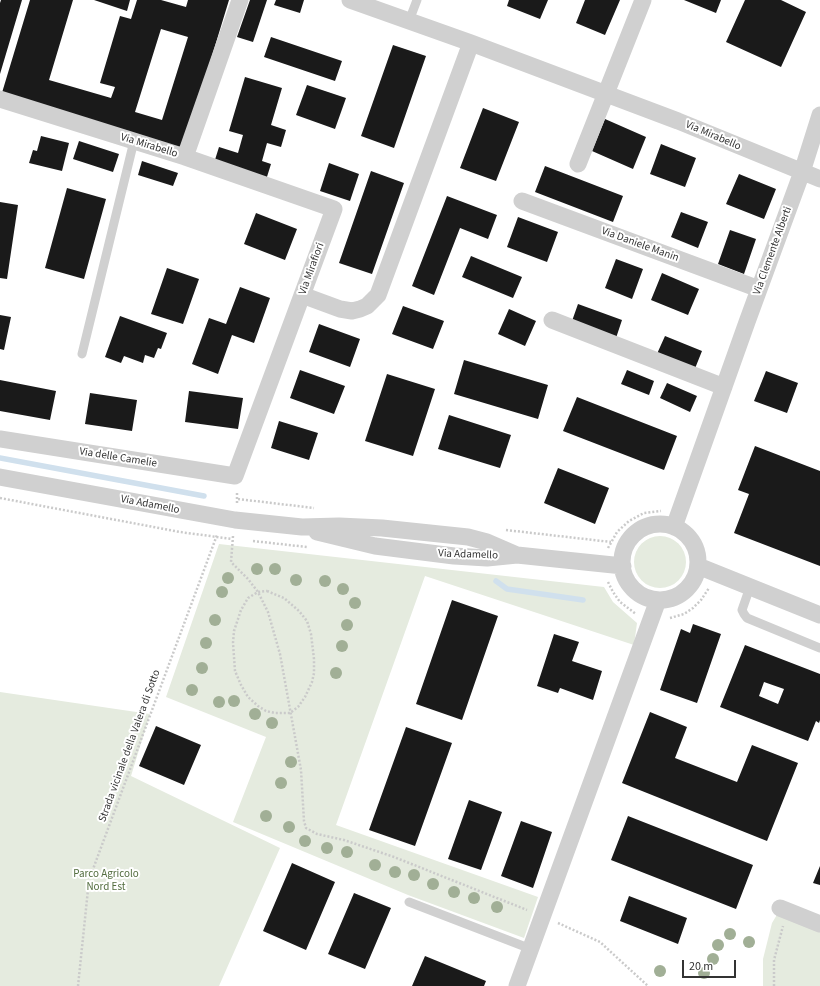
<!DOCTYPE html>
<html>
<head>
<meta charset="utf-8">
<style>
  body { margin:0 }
  #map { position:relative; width:820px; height:986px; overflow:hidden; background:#fff; font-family:"Source Sans 3",sans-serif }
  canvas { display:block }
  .scale { position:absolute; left:682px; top:960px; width:54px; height:18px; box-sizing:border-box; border:2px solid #333; border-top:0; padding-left:5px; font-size:12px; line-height:14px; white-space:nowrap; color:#333; -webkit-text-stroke:3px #fff; paint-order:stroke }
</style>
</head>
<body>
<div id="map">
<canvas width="820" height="986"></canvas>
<div class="scale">20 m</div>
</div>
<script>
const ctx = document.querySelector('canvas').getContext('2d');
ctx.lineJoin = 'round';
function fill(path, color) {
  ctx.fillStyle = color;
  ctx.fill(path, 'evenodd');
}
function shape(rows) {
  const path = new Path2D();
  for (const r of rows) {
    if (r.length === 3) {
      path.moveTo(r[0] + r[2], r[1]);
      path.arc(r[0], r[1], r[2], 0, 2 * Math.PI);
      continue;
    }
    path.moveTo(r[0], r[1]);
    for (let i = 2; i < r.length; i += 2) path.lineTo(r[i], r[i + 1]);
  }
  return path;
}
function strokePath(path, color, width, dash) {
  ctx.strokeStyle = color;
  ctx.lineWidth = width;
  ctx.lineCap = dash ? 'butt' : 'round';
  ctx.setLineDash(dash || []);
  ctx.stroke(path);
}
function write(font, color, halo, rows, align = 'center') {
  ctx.font = font + ' "Source Sans 3",sans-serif';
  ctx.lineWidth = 4;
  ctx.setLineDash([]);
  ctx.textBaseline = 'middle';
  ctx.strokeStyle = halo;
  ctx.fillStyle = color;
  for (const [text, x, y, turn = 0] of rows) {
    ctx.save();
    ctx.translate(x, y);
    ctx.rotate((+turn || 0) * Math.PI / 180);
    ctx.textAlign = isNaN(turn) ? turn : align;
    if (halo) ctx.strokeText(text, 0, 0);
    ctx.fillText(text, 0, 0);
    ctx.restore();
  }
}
fill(shape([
  [660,562,26],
  [219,544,604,587,613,602,637,623,634,645,425,576,336,825,538,897,524,938,408,895,233,822,266,737,166,697],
  [0,692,150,714,131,776,280,848,219,986,0,986],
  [781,908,820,924,820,986,763,986,763,959,772,923]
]), '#e5ebdf');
strokePath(shape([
  [0,458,204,496],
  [496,581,507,589,583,600]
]), '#d0e0ed', 5.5);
fill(shape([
  [1,0,22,0,0,74,0,3],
  [30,0,73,0,49,80,111,98,115,87,100,83,120,16,131,19,137,0,161,0,186,7,188,0,229,0,183,151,1,96],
  [161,29,188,37,162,120,135,112],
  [94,0,130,0,127,11],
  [250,0,267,0,253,42,237,37],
  [276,0,304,0,300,13,274,5],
  [509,0,548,0,540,19,507,6],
  [585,0,620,0,605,35,576,23],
  [684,0,721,0,716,13],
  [745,0,781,0,806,12,781,67,726,42],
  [271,37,342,61,335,81,264,57],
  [393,45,426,56,394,148,361,136],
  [245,77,282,88,271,125,286,130,281,147,267,143,262,161,271,164,266,180,214,163,219,147,238,153,243,135,229,131],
  [307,85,346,98,335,129,296,115],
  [483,108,519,122,496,181,460,168],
  [605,119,646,137,633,169,592,151],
  [41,136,69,143,62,171,29,163,33,150,37,151],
  [79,141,119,154,113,172,73,159],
  [661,144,696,158,685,187,650,174],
  [142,161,178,173,173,186,138,175],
  [329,163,359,174,350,201,320,191],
  [545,166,623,196,613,222,535,192],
  [371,171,404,183,372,274,339,263],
  [739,174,776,189,764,219,726,204],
  [67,188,106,199,84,279,45,268],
  [447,196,497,215,488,239,460,228,434,295,412,286],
  [0,202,18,205,7,279,0,278],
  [681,212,708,222,698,248,671,237],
  [256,213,297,229,285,260,244,244],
  [518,217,558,232,547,262,507,247],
  [730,230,756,239,744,274,718,264],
  [471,256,522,277,513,298,462,277],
  [616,259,643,269,632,299,605,288],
  [167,268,199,279,183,324,151,314],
  [662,273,699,289,688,315,651,300],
  [240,287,270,298,254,343,232,335,218,374,192,364,209,318,226,324],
  [578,304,622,320,616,338,572,321],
  [403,306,444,321,433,349,392,334],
  [509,309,536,321,525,346,498,334],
  [0,315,11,317,4,350,0,349],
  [120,316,167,333,161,349,158,348,154,358,145,355,143,363,124,356,121,363,105,357],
  [319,324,360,339,350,367,309,352],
  [665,336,702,351,694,371,656,356],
  [464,360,548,385,538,419,454,394],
  [300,370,345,386,334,414,290,398],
  [627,370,654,381,649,395,621,384],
  [766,371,798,383,787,413,754,401],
  [387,374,435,389,413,456,365,441],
  [0,380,56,391,50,420,0,411],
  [667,383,697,396,690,412,660,398],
  [189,391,243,398,238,429,185,422],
  [90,393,137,400,132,431,85,424],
  [577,397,677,436,664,470,563,431],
  [449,415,511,435,500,468,438,449],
  [279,421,318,433,309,460,271,448],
  [755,446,820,471,820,566,734,533,749,494,738,490],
  [558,468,609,488,595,524,544,503],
  [452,600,498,616,462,720,416,704],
  [693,624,721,634,697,703,660,690,681,629,690,633],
  [554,634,579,642,572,661,602,671,593,700,560,688,558,693,537,686],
  [745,645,820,674,820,720,819,723,816,721,808,741,720,707],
  [764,682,784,689,778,704,759,696],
  [650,712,687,727,675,758,737,782,752,745,798,763,767,841,622,783],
  [156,726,201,745,184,785,139,766],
  [406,727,452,743,415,846,369,830],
  [469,800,502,812,481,870,448,859],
  [628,816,753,865,736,909,611,860],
  [521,821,552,832,533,888,501,876],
  [292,863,335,882,306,950,263,931],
  [820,866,820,885,813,883],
  [354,893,391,908,365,969,328,954],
  [629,896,687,918,678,944,620,921],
  [425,956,486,981,484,986,412,986]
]), '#1a1a1a');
strokePath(shape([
  [237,493,237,504],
  [0,498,180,532,232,539],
  [238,499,314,508],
  [506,530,611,542],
  [233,536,231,562,248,579,258,592,268,612,280,654,301,770,304,821,306,828,317,834,344,840,394,857,527,910],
  [253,541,307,547],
  [608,548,617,532,629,521,644,513,661,511],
  [608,582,613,592,620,602,636,614],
  [267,591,284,598,299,611,307,621,311,634,314,659,314,673,312,682,305,697,298,707,290,713,275,713,266,711,258,706,248,697,241,685,235,671,233,643,234,631,241,610,248,598,258,592,267,591],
  [670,618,684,614,693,608,701,600,709,588],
  [558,923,600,942,648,986],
  [78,986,89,880,217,535],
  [774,986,774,960,783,926]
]), '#cacaca', 2.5, [2, 2]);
strokePath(shape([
  [409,21,417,0],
  [82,354,134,141],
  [750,587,742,610,744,614,747,618,820,648],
  [409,902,531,949]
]), '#d0d0d0', 9);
strokePath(shape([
  [350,0,471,43,678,121,820,179],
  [0,99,185,157,334,209,235,476,0,439],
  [185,157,240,0],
  [578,164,643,0],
  [522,201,759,289],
  [302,295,340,309,352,311,360,309,367,306,378,295,471,43],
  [552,320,724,387],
  [0,477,235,520,302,527,339,526,382,528,468,537,487,542,517,555],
  [660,562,38],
  [674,527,747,322,802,172,820,115],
  [317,532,375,546,454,556,487,558,517,555,623,566],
  [698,566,820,615],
  [780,908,820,924],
  [517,986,658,600]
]), '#d0d0d0', 17);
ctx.fillStyle = '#a1af96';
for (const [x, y] of [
  [257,569],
  [275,569],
  [228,578],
  [296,580],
  [325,581],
  [343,589],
  [222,592],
  [355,603],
  [215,620],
  [347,625],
  [206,643],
  [342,646],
  [202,668],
  [336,673],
  [192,690],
  [234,701],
  [219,702],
  [255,714],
  [272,723],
  [291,762],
  [281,783],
  [266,816],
  [289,827],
  [305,841],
  [327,848],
  [347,852],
  [375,865],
  [395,872],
  [414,875],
  [433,884],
  [454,892],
  [474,898],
  [497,907],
  [730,934],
  [749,942],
  [718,945],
  [713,959],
  [660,971],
  [704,973]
]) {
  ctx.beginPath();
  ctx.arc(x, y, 6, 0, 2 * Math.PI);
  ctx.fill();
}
write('11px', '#333', '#fff', [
  ["Via Mirabello",713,136,23],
  ["Via Mirabello",149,146,17],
  ["Via Daniele Manin",640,245,20],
  ["Via Clemente Alberti",773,251,-70],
  ["Via Mirafiori",312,269,-70],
  ["Via delle Camelie",118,458,9],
  ["Via Adamello",150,505,11],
  ["Via Adamello",468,555,2],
  ["Strada vicinale della Valera di Sotto",130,746,-70]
]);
write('11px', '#546e40', '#fff', [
  ["Parco Agricolo",106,875],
  ["Nord Est",106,888]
]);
</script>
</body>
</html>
